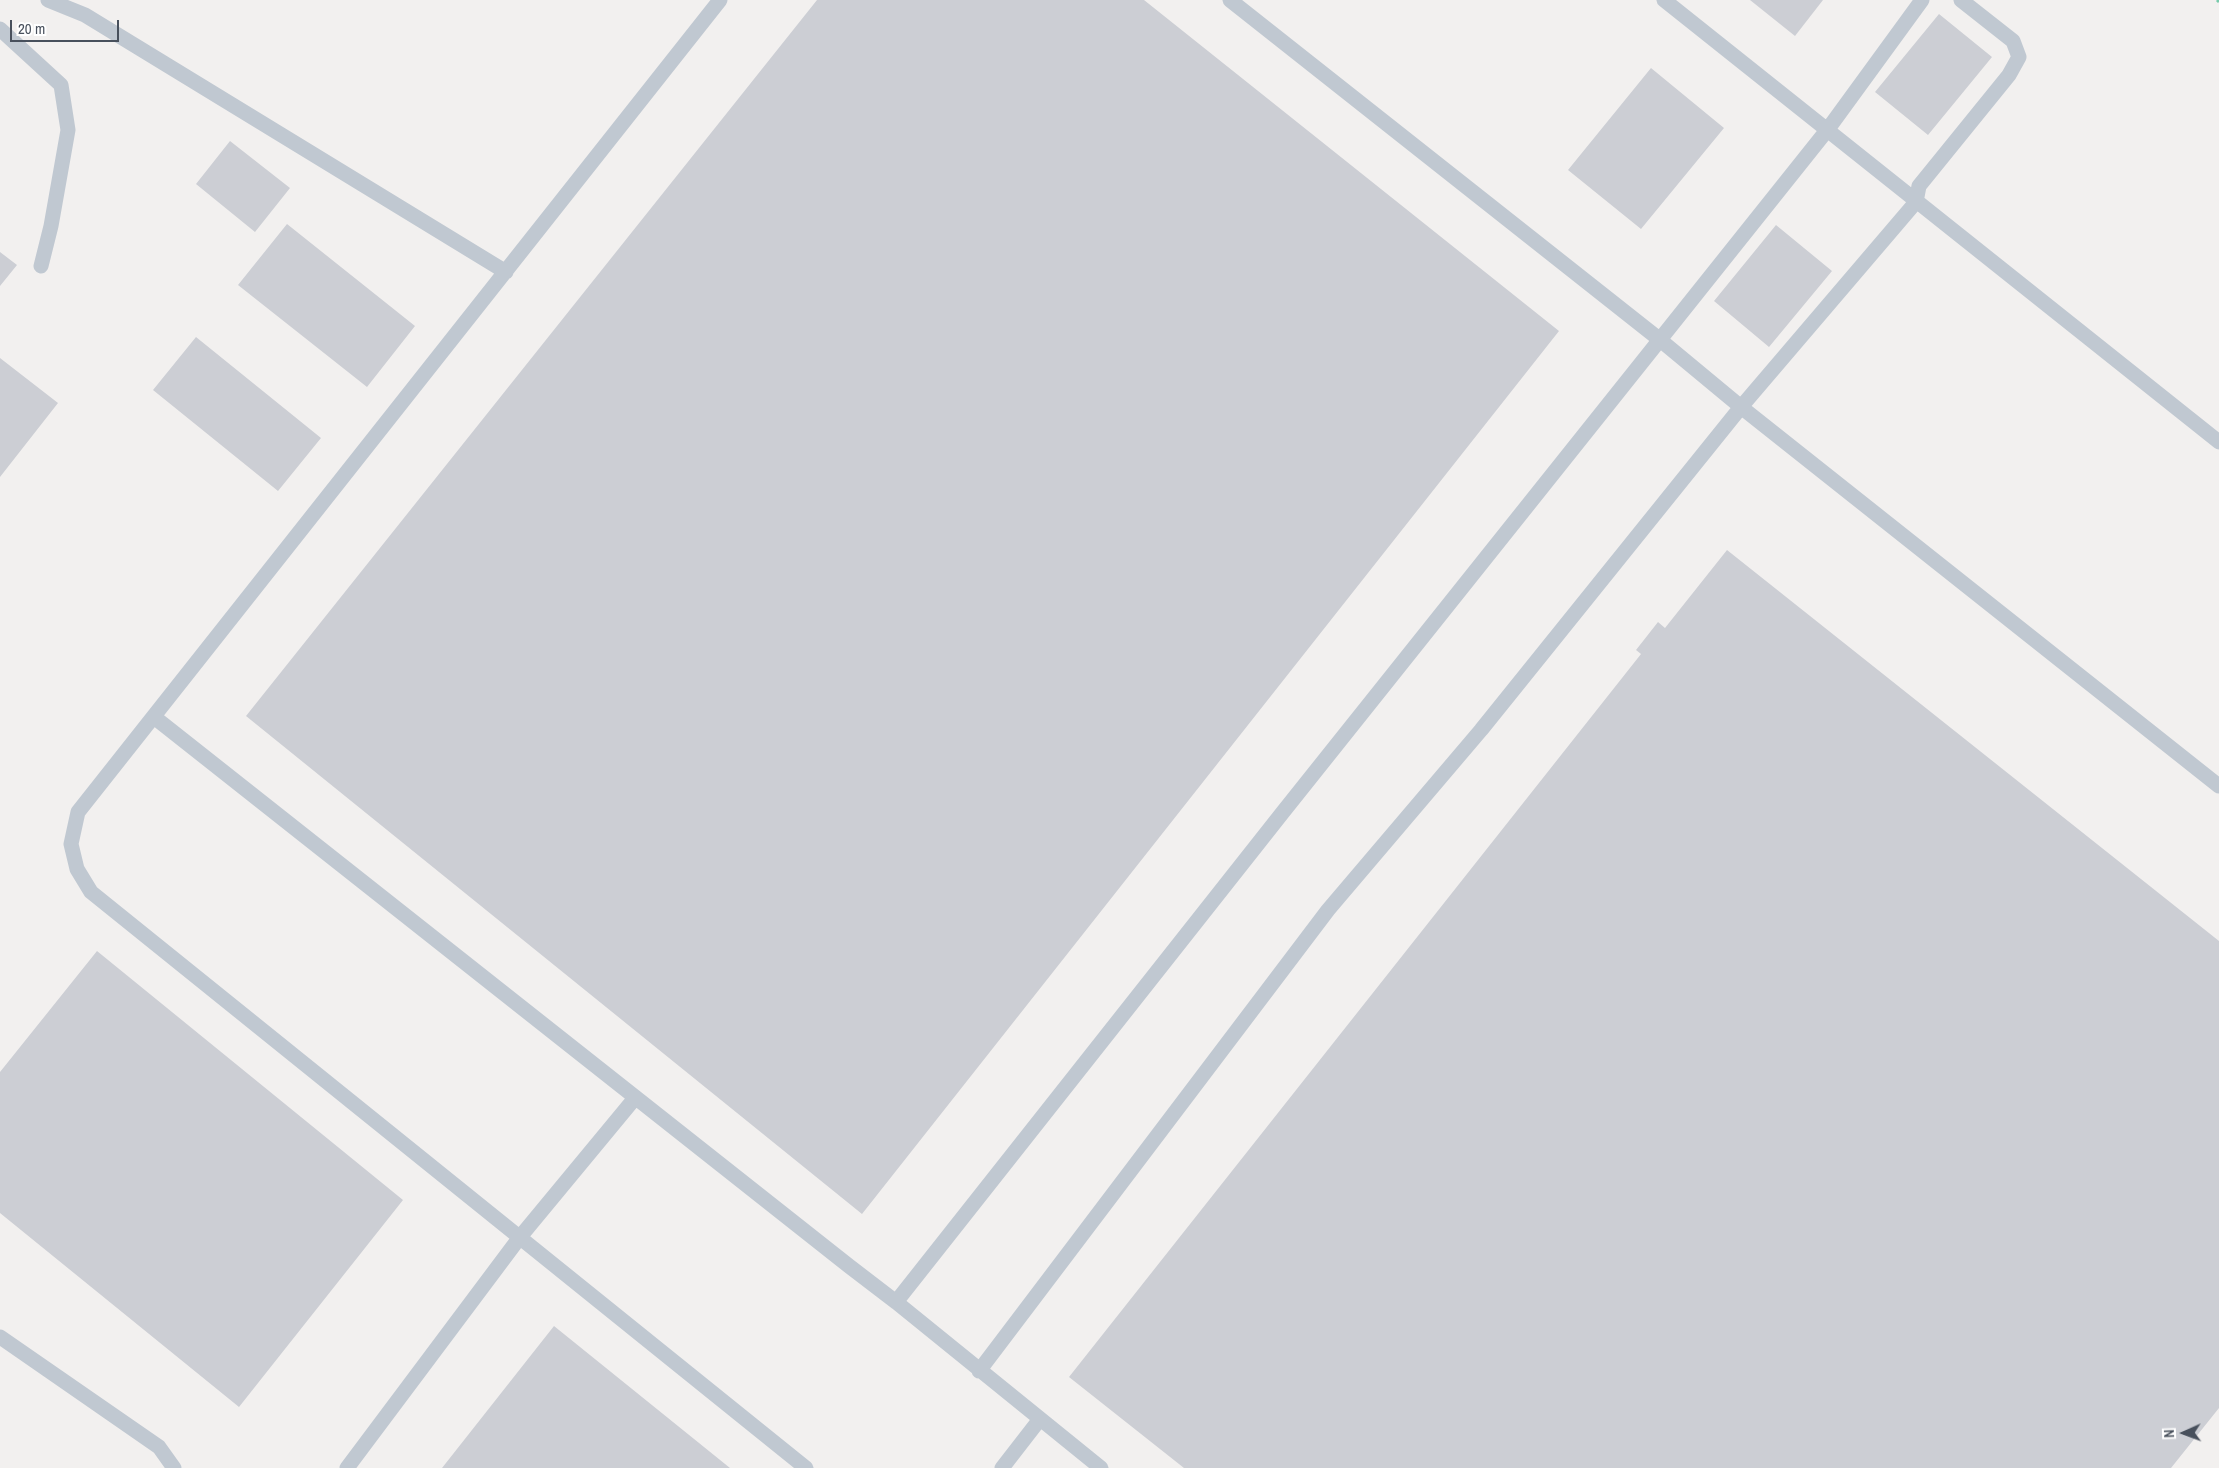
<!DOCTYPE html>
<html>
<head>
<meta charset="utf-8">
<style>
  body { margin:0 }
  #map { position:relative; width:2219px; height:1468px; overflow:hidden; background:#f2f0ef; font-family:"Archivo Narrow",sans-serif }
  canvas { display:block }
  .north { position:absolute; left:2159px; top:1408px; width:50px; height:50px; -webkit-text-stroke:4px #fff; paint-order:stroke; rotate:268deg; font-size:14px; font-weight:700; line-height:20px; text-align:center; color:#48505c }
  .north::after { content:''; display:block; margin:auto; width:18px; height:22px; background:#48505c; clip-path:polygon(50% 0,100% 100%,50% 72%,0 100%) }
  .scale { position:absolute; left:10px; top:20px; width:109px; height:22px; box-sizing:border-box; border:2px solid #48505c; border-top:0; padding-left:6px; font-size:15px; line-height:18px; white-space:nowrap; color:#48505c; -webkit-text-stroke:4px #fff; paint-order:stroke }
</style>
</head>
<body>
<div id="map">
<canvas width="2219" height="1468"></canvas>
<div class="north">N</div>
<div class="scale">20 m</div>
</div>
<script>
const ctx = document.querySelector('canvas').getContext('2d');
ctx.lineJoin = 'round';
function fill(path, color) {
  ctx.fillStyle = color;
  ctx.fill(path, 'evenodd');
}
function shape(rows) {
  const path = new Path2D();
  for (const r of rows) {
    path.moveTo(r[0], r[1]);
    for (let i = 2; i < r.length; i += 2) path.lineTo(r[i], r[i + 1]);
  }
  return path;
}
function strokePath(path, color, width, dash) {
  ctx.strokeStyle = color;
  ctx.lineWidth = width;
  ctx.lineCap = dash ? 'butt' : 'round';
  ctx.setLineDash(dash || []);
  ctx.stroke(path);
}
fill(shape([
  [817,0,1144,0,1559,331,862,1214,246,716],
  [1750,0,1823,0,1795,36],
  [1939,14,1992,57,1928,135,1875,92],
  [1651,68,1724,128,1641,229,1568,170],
  [230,141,290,188,255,232,196,184],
  [287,224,415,326,367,387,238,285],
  [1776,225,1832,271,1769,347,1714,301],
  [0,252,17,265,0,286],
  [196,337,321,438,278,491,153,390],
  [0,358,58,403,0,477],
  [1727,550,2219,941,2219,1408,2171,1468,1184,1468,1069,1377,1641,654,1636,650,1658,622,1665,628],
  [97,951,403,1200,239,1407,0,1213,0,1072],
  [554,1326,730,1468,442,1468]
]), '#ccced4');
strokePath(shape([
  [2217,0,2219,2]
]), '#78cbac', 3, [4, 2.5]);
strokePath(shape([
  [48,0,85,15,506,272],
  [720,0,78,812,71,844,77,869,91,892,806,1468],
  [1230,0,1659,339,1741,407,2219,786],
  [1664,0,2219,442],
  [0,29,61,85,68,130,51,226,41,266],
  [154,717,849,1266,896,1302,1101,1468],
  [896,1302,1283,812,1828,129,1922,0],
  [0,1337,159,1447,174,1468],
  [979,1371,1328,910,1481,730,1741,407,1916,202,1919,186,2009,75,2019,57,2013,41,1961,0],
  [347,1468,520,1237,635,1098],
  [1002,1468,1040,1419]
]), '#c0c8d1', 15);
</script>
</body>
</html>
